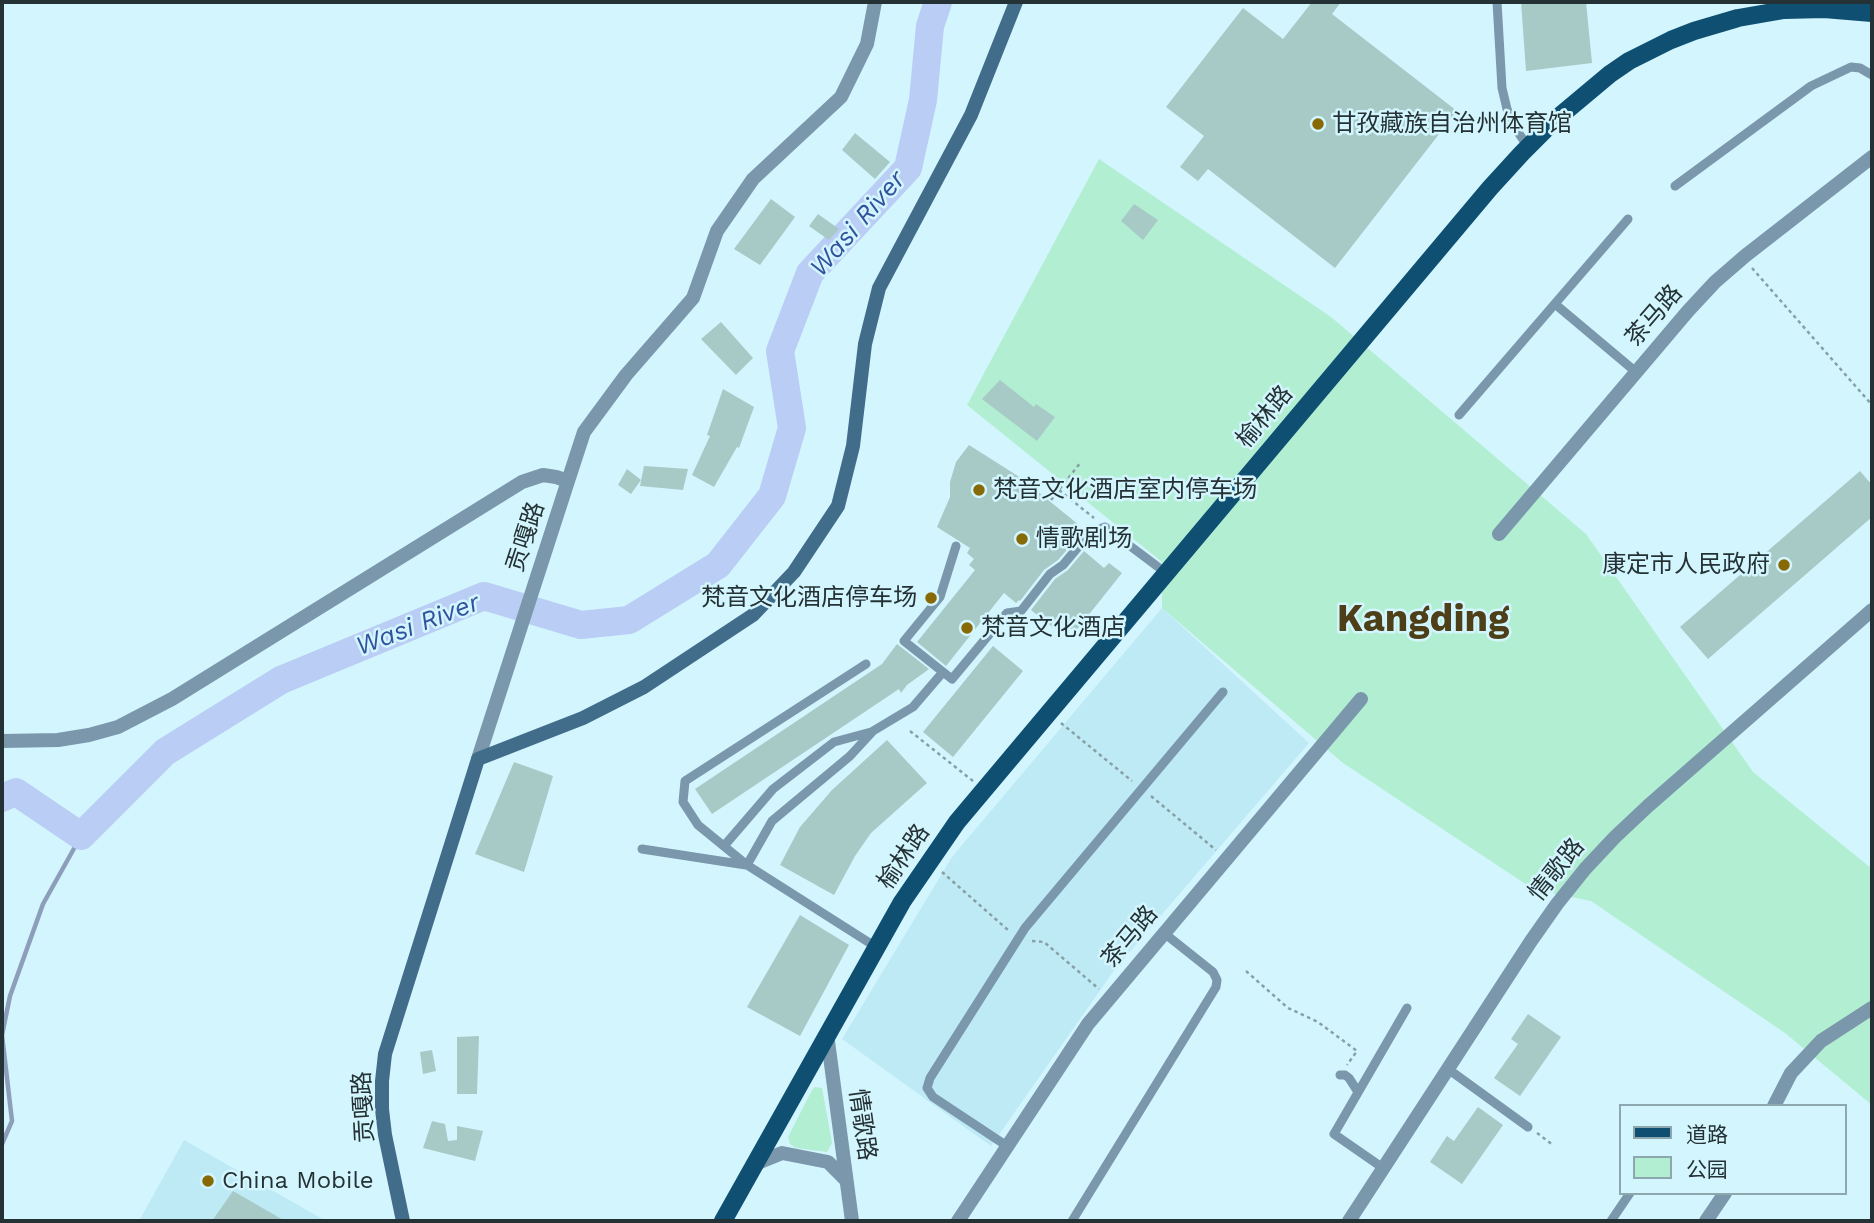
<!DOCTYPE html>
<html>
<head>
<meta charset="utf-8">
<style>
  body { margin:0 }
  #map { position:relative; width:1874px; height:1223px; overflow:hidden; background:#d3f5fe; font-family:"Work Sans","Noto Sans SC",sans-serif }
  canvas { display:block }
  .frame { position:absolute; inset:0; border:4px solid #253235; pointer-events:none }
  .legend { position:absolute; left:1619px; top:1104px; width:228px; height:91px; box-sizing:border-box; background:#d3f5fe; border:2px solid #8da7ae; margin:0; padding:9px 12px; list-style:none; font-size:21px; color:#253235 }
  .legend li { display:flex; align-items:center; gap:14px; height:35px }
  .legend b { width:35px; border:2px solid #8da7ae }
</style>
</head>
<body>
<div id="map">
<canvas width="1874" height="1223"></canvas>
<div class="frame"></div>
<ul class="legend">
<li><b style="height:9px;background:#0f4f72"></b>道路</li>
<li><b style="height:19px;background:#b2eed2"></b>公园</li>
</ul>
</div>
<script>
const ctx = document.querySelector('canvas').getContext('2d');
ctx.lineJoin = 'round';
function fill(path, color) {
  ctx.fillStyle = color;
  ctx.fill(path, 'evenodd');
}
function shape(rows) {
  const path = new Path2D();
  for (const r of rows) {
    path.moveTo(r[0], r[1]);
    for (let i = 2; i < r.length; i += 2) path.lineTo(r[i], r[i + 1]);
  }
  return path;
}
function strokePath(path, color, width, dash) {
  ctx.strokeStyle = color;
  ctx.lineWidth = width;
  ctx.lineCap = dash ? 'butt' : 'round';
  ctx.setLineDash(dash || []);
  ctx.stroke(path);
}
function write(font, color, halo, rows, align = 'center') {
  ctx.font = font + ' "Work Sans","Noto Sans SC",sans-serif';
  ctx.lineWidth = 5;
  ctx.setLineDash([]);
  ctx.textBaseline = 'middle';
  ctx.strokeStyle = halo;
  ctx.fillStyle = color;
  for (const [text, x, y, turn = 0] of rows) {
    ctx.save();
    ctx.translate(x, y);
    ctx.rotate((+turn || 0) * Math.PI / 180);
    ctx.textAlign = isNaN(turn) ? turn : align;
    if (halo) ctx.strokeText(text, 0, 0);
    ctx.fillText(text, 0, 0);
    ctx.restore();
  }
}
fill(shape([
  [1162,608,1309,743,1115,969,991,1146,842,1039,952,857],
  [184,1140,326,1221,139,1221]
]), '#beeaf5');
fill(shape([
  [1099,159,1331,317,1586,534,1753,772,1872,869,1872,1105,1785,1033,1591,901,1533,889,1343,763,1162,608,1162,562,967,405],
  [815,1087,822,1088,832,1143,827,1152,796,1148,790,1144,788,1137,812,1090]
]), '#b2eed2');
strokePath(shape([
  [2,1144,12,1121,2,1035,10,996,43,904,81,836]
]), '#8d9ebb', 4.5);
strokePath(shape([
  [2,798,16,792,81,836,165,752,281,680,484,596,581,625,629,620,718,565,772,496,792,428,780,351,810,273,908,168,923,100,930,26,938,2]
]), '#b9cdf5', 28);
fill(shape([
  [1312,2,1341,2,1332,14,1457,111,1335,268,1208,169,1198,181,1180,167,1204,136,1166,107,1243,8,1283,39],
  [1521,2,1586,2,1592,63,1526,71],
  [855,133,890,162,875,179,842,150],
  [771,199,795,217,760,265,734,249],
  [1134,204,1158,220,1143,240,1121,221],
  [818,214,839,229,829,240,809,226],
  [721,322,753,358,736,375,701,339],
  [1000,380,1034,407,1036,404,1055,417,1037,441,982,399],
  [723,389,754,407,739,448,737,447,714,487,692,475,710,436,707,435],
  [969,445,1021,478,1079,525,1068,539,1073,543,1058,560,1044,570,1020,601,1019,600,1016,603,1004,593,946,666,917,642,975,570,969,565,974,559,967,553,970,548,937,527,950,497,950,482,956,462],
  [644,466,688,469,683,490,640,486],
  [627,469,641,480,631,494,618,485],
  [1860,471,1872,485,1872,517,1708,659,1680,627],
  [1084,551,1104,568,1109,563,1122,573,1075,632,1063,622,1056,630,1031,610,1055,579,1068,570],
  [897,644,929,669,907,685,901,693,899,689,712,814,695,789,882,664],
  [993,646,1023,671,953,757,923,732],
  [887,740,927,783,871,833,855,856,834,895,780,865,800,827,832,790],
  [514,762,553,776,524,872,475,854],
  [800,915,849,945,800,1036,747,1007],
  [1528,1014,1561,1037,1520,1096,1494,1078,1518,1044,1511,1039],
  [479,1036,477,1094,457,1094,457,1037],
  [432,1050,436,1071,423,1074,420,1052],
  [1478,1107,1503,1125,1462,1184,1430,1162,1447,1136,1454,1141],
  [432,1121,445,1124,448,1141,457,1140,457,1126,483,1131,475,1161,423,1148],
  [233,1191,285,1221,212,1221]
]), '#a7cac6');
strokePath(shape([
  [1752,268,1872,405],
  [1059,490,1094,518],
  [1051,500,1081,462],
  [1061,723,1132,781],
  [910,731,973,781],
  [1151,796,1216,850],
  [942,872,1008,930],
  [1032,941,1044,942,1099,989],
  [1246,971,1288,1008,1318,1022,1357,1051,1347,1065],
  [1537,1133,1553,1145]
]), '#87a0a6', 2.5, [3.5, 3.5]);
strokePath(shape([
  [1497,2,1502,88,1507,109,1516,129,1528,147],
  [1675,186,1811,86,1851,67,1860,68,1872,75],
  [1555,304,1636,372],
  [1459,415,1628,219],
  [943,672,904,641,940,597,956,546],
  [724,846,773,789,834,742,871,732],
  [642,849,746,865],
  [747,865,698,825,683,802,685,781,866,664],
  [876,947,747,865,772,821,850,756,873,731,913,707,943,672,952,679,1007,613,1021,611,1050,574,1063,565,1090,533,1105,527,1166,573],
  [1448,1069,1528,1127],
  [1340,1075,1345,1075,1349,1078,1358,1092],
  [1007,1146,933,1097,927,1088,930,1078,1025,928,1223,692],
  [1383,1168,1334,1134,1407,1008],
  [1072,1221,1216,987,1217,980,1213,972,1164,933],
  [1611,1221,1630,1193]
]), '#7a97ac', 9);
strokePath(shape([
  [1774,1106,1791,1073,1821,1041,1872,1008],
  [1706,1221,1725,1193]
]), '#7a97ac', 14);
strokePath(shape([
  [568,481,584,432,626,375,693,298,717,231,753,179,841,97,867,44,875,2],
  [1499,534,1688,311,1715,282,1745,256,1872,157],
  [2,741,58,740,89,735,118,727,172,699,522,482,543,475,556,477,568,481,478,759],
  [827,1034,852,1221],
  [755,1164,782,1153,828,1162,846,1180],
  [958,1221,1088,1024,1361,699],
  [1349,1221,1531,941,1557,904,1585,869,1615,837,1648,806,1872,610]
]), '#7a97ac', 14);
strokePath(shape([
  [403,1221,385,1135,382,1109,382,1081,385,1054,478,759,583,718,644,687,753,615,794,572,838,506,853,446,865,344,879,288,971,115,1016,2]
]), '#416d8b', 14);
strokePath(shape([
  [723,1221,902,902,957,822,1490,188,1522,153,1555,120,1610,74,1629,61,1671,40,1694,31,1738,18,1784,10,1824,9,1872,13]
]), '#0f4f72', 18);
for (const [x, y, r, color] of [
  [1318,124,7,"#876a06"],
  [979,490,7,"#876a06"],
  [1022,539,7,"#876a06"],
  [1784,565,7,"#876a06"],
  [931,598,7,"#876a06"],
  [967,628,7,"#876a06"],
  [208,1181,7,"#876a06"]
]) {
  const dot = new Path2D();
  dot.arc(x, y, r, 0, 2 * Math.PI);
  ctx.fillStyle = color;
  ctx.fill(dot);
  strokePath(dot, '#d3f5fe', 2.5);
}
write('24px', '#253235', '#d3f5fe', [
  ["甘孜藏族自治州体育馆",1332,124],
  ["梵音文化酒店室内停车场",993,490],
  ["情歌剧场",1036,539],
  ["康定市人民政府",1770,565,"right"],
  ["梵音文化酒店停车场",917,598,"right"],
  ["梵音文化酒店",981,628],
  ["China Mobile",222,1181]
], 'left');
write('24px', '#253235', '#d3f5fe', [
  ["茶马路",1654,316,-49],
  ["榆林路",1265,417,-50],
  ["贡嘎路",526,537,-72],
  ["榆林路",904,857,-56],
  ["情歌路",1557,870,-51],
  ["茶马路",1130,937,-50],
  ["贡嘎路",364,1107,-93],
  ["情歌路",862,1125,82]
]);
write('italic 26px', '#32529e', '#d3f5fe', [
  ["Wasi River",858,224,-49],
  ["Wasi River",418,625,-21]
]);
write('bold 38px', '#4d3f17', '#d3f5fe', [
  ["Kangding",1423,620]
]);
</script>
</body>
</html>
